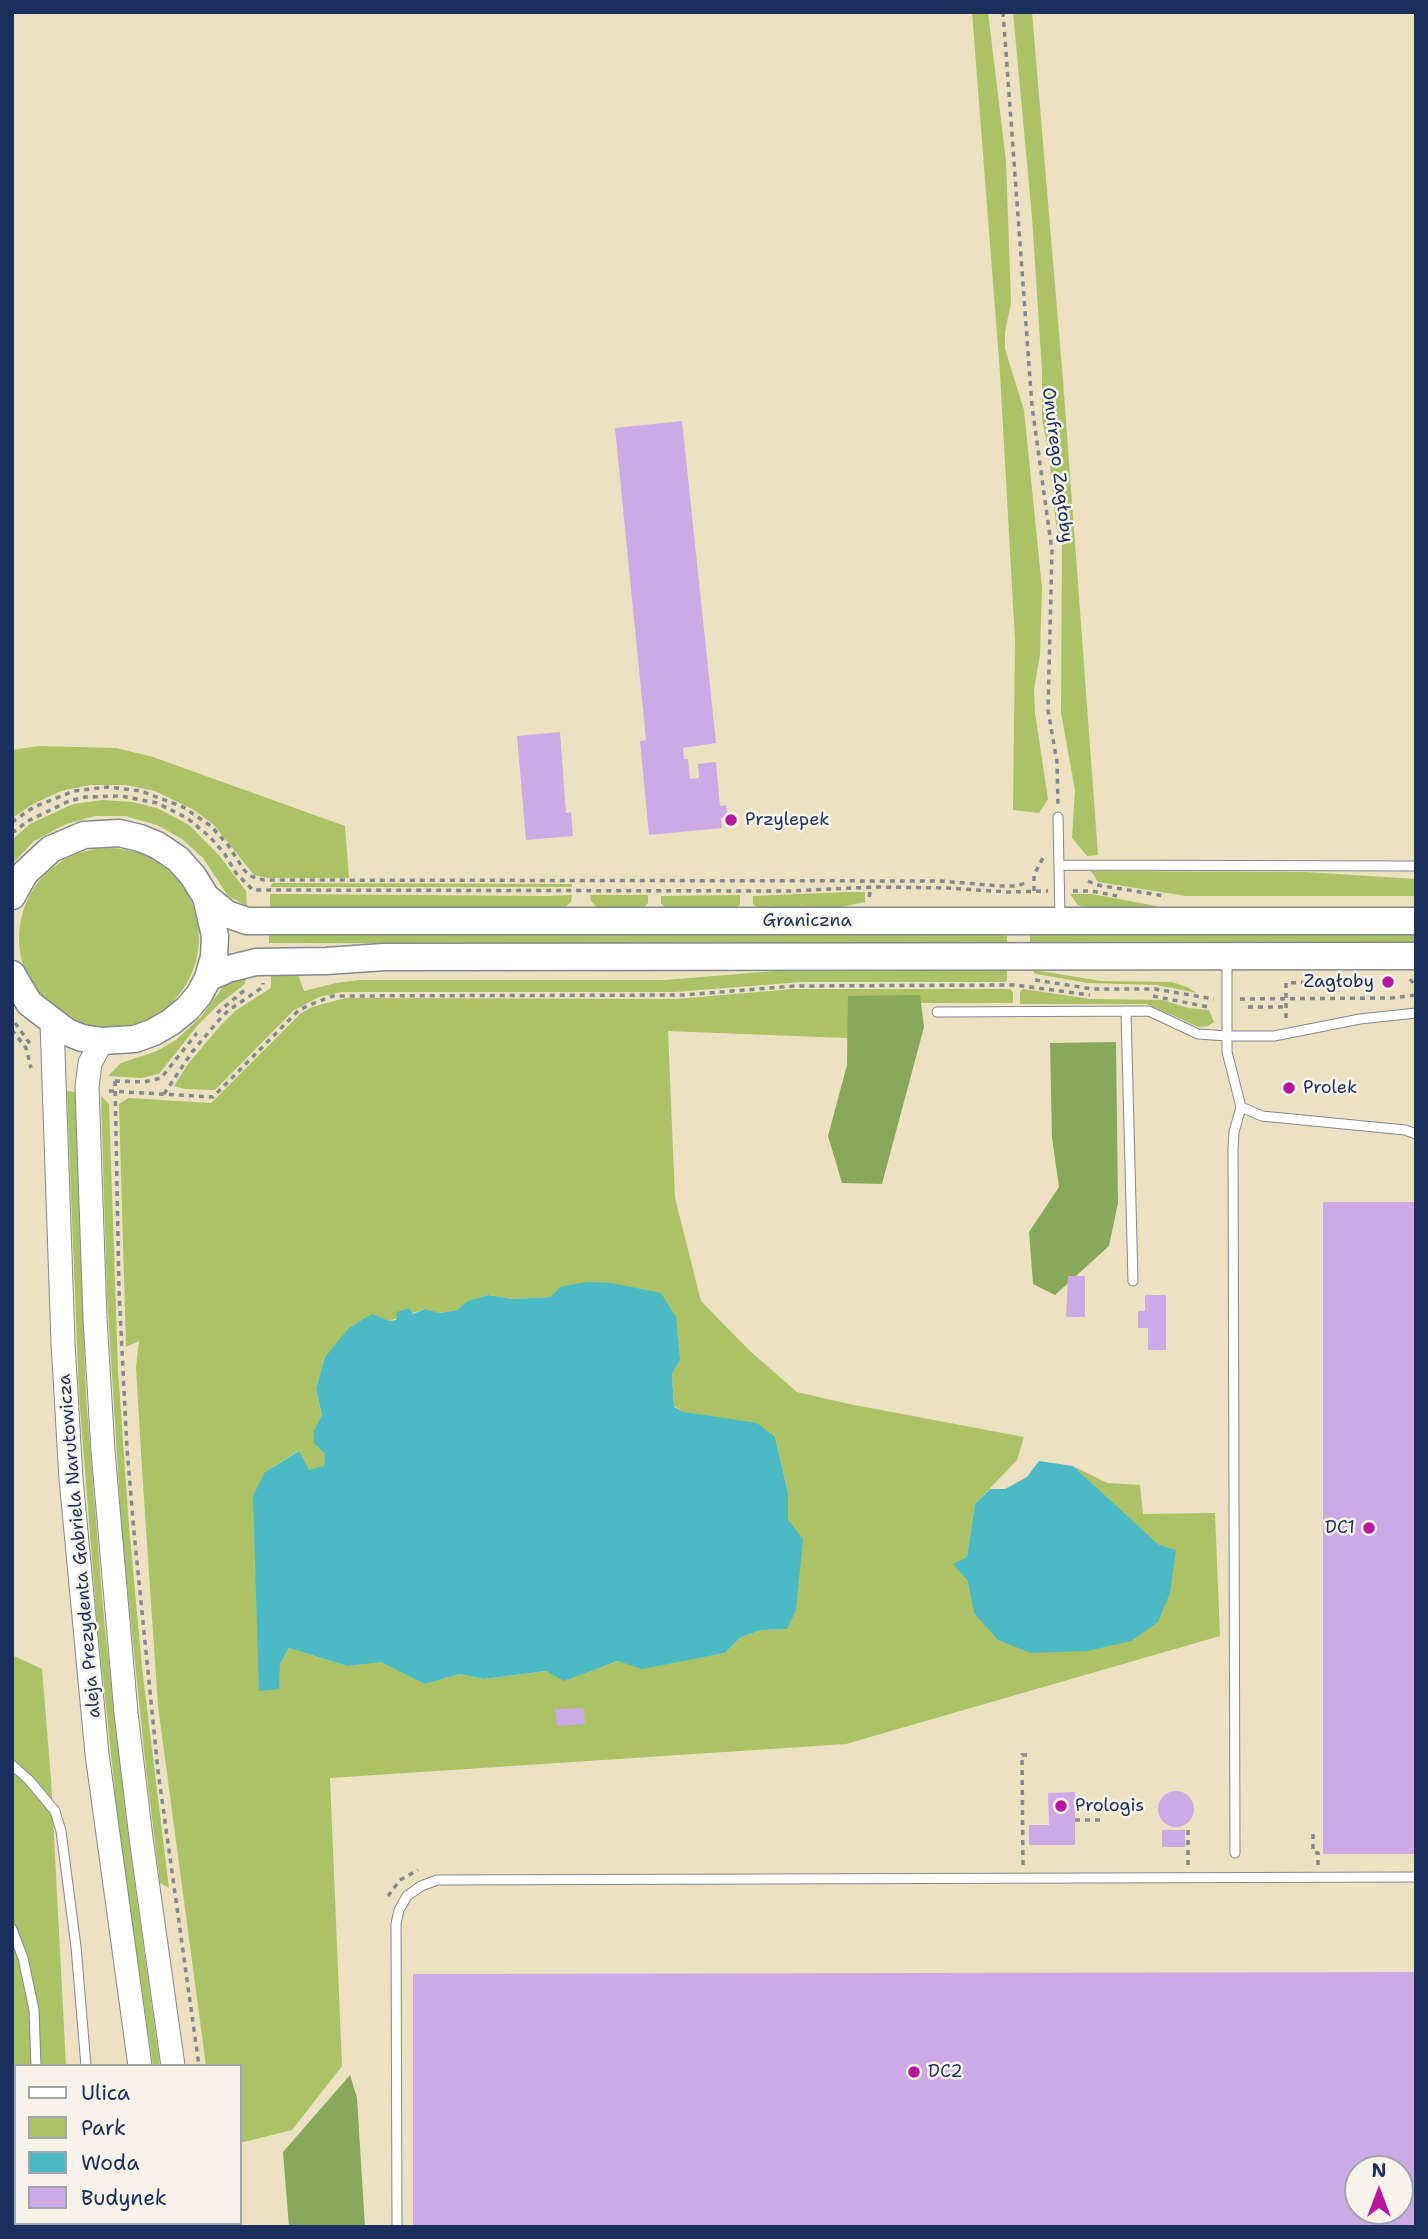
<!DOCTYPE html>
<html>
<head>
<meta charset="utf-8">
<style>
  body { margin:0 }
  #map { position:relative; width:1428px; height:2239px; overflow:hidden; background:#ece2c1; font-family:"Shantell Sans",sans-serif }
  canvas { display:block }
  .frame { position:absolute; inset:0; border:14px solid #1b2f5e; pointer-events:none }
  .legend { position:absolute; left:14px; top:2064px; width:228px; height:161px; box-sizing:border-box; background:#f7f3e8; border:2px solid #9fa5b1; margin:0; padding:9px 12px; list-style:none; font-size:21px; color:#1b2f5e }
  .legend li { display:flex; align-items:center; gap:14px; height:35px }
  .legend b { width:35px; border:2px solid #9fa5b1 }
  .north { position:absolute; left:1344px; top:2155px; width:70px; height:70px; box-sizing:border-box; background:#f7f3e8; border:2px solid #9fa5b1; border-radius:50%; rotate:0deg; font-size:19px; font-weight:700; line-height:28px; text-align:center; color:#1b2f5e }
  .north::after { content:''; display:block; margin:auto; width:24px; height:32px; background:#b5179e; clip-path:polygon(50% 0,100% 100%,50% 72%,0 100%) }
</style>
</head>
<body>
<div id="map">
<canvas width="1428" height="2239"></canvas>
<div class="frame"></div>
<ul class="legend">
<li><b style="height:9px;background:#fff"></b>Ulica</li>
<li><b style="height:19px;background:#abc267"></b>Park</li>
<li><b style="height:19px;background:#4cbac4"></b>Woda</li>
<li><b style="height:19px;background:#cdaae6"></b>Budynek</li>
</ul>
<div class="north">N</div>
</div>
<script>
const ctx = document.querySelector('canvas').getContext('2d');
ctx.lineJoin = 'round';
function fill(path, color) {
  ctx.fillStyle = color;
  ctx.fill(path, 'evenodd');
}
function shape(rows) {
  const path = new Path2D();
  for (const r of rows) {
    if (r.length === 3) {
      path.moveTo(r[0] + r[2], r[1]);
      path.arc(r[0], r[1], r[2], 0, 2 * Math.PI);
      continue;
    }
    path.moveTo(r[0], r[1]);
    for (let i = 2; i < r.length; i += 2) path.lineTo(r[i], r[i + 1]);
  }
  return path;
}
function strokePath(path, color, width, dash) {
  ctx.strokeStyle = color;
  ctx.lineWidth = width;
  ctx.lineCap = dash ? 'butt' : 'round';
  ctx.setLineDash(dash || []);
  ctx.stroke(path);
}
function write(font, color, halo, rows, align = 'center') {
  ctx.font = font + ' "Shantell Sans",sans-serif';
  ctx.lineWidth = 5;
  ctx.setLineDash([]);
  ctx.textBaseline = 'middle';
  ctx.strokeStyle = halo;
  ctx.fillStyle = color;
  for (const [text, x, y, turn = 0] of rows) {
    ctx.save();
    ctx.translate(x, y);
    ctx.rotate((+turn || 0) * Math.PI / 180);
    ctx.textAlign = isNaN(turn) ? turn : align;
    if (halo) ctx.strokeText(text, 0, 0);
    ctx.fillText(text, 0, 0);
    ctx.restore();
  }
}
fill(shape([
  [972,12,988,12,1006,161,1011,303,1005,332,1005,349,1024,410,1042,588,1040,654,1034,689,1035,713,1048,799,1039,813,1013,810,1015,641,1000,373],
  [1013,12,1032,12,1063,380,1098,855,1087,856,1072,838,1075,790,1061,713,1062,545,1056,524,1049,457,1042,418,1042,371,1032,217],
  [39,746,116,748,153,757,345,826,349,878,267,878,254,875,214,825,194,810,155,791,126,785,90,785,61,791,33,804,12,818,12,750],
  [103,800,132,802,157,808,189,825,219,855,246,891,247,906,228,896,203,858,182,839,157,825,125,816,95,816,66,824,34,841,12,864,12,840,30,824,73,804],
  [109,938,90],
  [1091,871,1305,872,1416,879,1416,896,1186,896,1098,882],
  [273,883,572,884,572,887,270,887],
  [847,892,865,892,865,902,837,908,758,908,753,904,753,896],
  [270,894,548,896,572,895,571,902,564,908,270,907],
  [1070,894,1092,894,1178,910,1089,909,1078,905],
  [590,895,648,895,648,903,643,908,597,908,591,901],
  [740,895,740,904,736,909,665,908,661,903,661,896],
  [269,932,1007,934,1007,945,269,943],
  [1416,933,1416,944,1030,945,1030,934],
  [787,970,1007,970,1007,980,1005,982,802,982,675,992,342,992,319,997,293,1011,215,1090,185,1089,174,1086,188,1064,221,1025,235,1011,271,988,271,972,297,972,304,991,336,983,360,980,665,980],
  [1034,970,1101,981,1172,982,1187,987,1197,993,1157,985,1088,983,1036,974,1033,972],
  [247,972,245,984,219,1004,197,1026,159,1074,141,1078,108,1076,121,1063,157,1051,176,1040,201,1017,226,983],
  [793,989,1010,989,1013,992,1013,1003,916,1003,920,1041,668,1031,675,1198,701,1301,751,1352,797,1392,849,1404,1024,1437,1017,1460,975,1504,967,1557,974,1613,1159,1546,1073,1466,1107,1483,1140,1485,1143,1514,1215,1513,1220,1636,846,1744,330,1778,342,2066,292,2130,240,2143,240,2066,206,2066,158,1706,142,1469,136,1367,139,1341,126,1347,119,1104,128,1098,211,1103,300,1014,312,1007,345,998,676,999],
  [488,1295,513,1299,551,1297,680,1360,672,1374,674,1406,684,1412,717,1418,775,1437,788,1493,787,1629,762,1630,741,1637,725,1653,643,1668,619,1661,565,1680,546,1671,484,1679,460,1674,425,1684,381,1661,347,1666,289,1648,280,1664,265,1472,298,1451,309,1470,324,1467,325,1454,314,1442,314,1430,322,1416,316,1389,325,1357,335,1346,389,1321,425,1309,439,1313,457,1310,469,1301],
  [1023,989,1090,999,1163,1000,1188,1008,1209,1010,1214,1022,1208,1026,1199,1027,1147,1004,1020,1004,1020,992],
  [67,1091,75,1092,86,1396,104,1619,127,1827,160,2066,153,2066,133,1928,119,1830,97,1622,79,1395],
  [101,1096,109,1104,118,1370,129,1526,142,1667,169,1888,160,1883,146,1769,122,1535,107,1295],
  [12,1655,42,1669,51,1779,66,2066,16,2066,16,2223,66,2223,66,2227,12,2227]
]), '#abc267');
fill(shape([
  [920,995,924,1027,882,1184,842,1183,828,1136,847,1065,848,996],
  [1116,1042,1118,1203,1109,1246,1055,1295,1033,1284,1029,1232,1059,1187,1052,1138,1050,1043],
  [350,2075,357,2098,365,2227,289,2227,283,2152]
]), '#88a85c');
fill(shape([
  [587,1282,611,1283,661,1293,676,1317,680,1360,672,1374,674,1407,684,1412,757,1423,775,1437,788,1493,788,1520,803,1539,796,1610,787,1629,762,1630,741,1637,725,1653,642,1669,618,1661,564,1681,546,1671,484,1679,460,1674,425,1684,381,1662,347,1666,289,1648,280,1664,279,1689,259,1691,253,1496,265,1472,299,1451,309,1470,324,1466,325,1454,314,1443,314,1430,322,1415,316,1389,325,1357,349,1328,372,1314,389,1321,396,1320,397,1312,409,1308,413,1314,425,1309,440,1313,457,1310,468,1301,488,1295,513,1299,551,1297,560,1287],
  [1039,1461,1073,1466,1159,1545,1176,1550,1170,1593,1158,1622,1131,1641,1087,1651,1031,1653,998,1640,974,1613,968,1581,953,1564,967,1557,975,1504,990,1489,1005,1489,1027,1477]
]), '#4cbac4');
fill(shape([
  [682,421,716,743,683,748,684,759,688,759,690,779,699,778,698,764,716,762,720,806,726,805,728,817,721,818,722,828,649,835,640,741,646,740,615,428],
  [560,732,566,813,571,812,573,836,526,840,517,736],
  [1323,1202,1416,1202,1416,1854,1323,1854],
  [1068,1276,1085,1276,1085,1317,1066,1317],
  [1145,1295,1166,1295,1166,1350,1148,1350,1148,1328,1138,1328,1138,1311,1145,1311],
  [584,1708,585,1724,557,1726,555,1709],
  [1176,1809,18],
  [1075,1792,1075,1845,1029,1845,1029,1825,1049,1825,1048,1793],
  [1162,1830,1185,1830,1185,1847,1162,1847],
  [1416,1972,1416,2227,413,2227,413,1974],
  [1358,2169,1400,2169,1400,2211,1358,2211]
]), '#cdaae6');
const service = shape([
  [1058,817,1060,917],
  [1059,865,1416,866],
  [1227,959,1227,1052,1241,1107,1262,1116,1405,1130,1416,1134],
  [1126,1011,1133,1281],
  [937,1012,1149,1011,1198,1034,1227,1036,1274,1036,1360,1019,1416,1013],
  [12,1765,29,1780,55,1811,61,1831,76,1947,86,2066],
  [1235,1853,1233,1149,1234,1132,1241,1107],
  [12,1929,23,1958,34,2010,36,2066],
  [98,2223,98,2227],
  [28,2227,28,2223],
  [397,2227,396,1924,399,1910,407,1896,421,1886,437,1880,1416,1877]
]);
const tertiary = shape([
  [52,1023,63,1343,71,1479,97,1754,140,2066],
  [102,1041,90,1063,87,1087,95,1318,103,1451,126,1713,141,1838,173,2066],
  [163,2223,164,2227],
  [195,2223,196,2227]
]);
const secondary = shape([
  [12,896,25,873,51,849,84,835,119,833,140,838,157,845,178,859,193,876,206,897,215,936,214,957,208,978,199,995,188,1008,171,1022,154,1032,135,1039,102,1041,82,1038,67,1032,29,1003,12,974],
  [206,897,227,914,247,921,1416,921],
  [208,978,228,969,256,962,326,961,384,957,1416,956]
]);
strokePath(service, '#848890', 11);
strokePath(tertiary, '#848890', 25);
strokePath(secondary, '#848890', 29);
strokePath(shape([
  [1003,12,1032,406,1052,551,1048,710,1057,762,1058,805],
  [12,822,34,807,74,791,108,787,141,791,183,807,211,826,228,845,244,870,250,876,264,880,941,881,1001,886,1017,886,1028,882],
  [12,833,28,821,69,801,85,797,121,796,157,803,187,818,210,837,224,853,236,873,253,890,792,891,874,887,947,888,1007,892,1048,891],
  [1088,881,1097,885,1165,896],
  [1034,891,1034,875,1045,854],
  [1073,891,1092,891,1117,896],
  [870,892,869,898,872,898],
  [1410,979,1416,987],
  [1035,980,1093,989,1155,989,1214,999],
  [1153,996,1208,1007],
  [1240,999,1392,998,1416,995],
  [1248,1007,1286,1007],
  [217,1013,246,989],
  [1286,1018,1286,983,1344,981],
  [15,1023,31,1045],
  [12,1030,26,1048,31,1068],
  [115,1081,119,1291,127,1449,134,1532,158,1771,199,2066],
  [115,1081,144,1082,161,1078,197,1033],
  [109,1091,213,1097,298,1011,309,1005,333,996,684,995,794,986,1015,985,1090,995],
  [164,1094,192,1052,219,1020,229,1010,263,987,263,983],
  [1075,1820,1104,1820],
  [1313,1834,1313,1852,1318,1853,1318,1865],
  [1023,1865,1022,1755,1029,1755],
  [1188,1865,1188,1830],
  [388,1896,400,1880,418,1870],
  [222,2223,223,2227]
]), '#848890', 3.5, [5, 5]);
strokePath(service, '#fff', 9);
strokePath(tertiary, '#fff', 23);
strokePath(secondary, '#fff', 26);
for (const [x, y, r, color] of [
  [731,820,7,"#b5179e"],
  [1388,982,7,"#b5179e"],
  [1289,1088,7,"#b5179e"],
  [1369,1528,7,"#b5179e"],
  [1061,1806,7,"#b5179e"],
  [914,2072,7,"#b5179e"]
]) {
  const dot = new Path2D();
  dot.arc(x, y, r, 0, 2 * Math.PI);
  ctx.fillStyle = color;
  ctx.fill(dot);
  strokePath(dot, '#f7f3e8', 2.5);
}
write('18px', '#1b2f5e', '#f7f3e8', [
  ["Onufrego Zagłoby",1057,465,83],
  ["Graniczna",807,921],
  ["aleja Prezydenta Gabriela Narutowicza",80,1546,-95]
]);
write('18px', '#1b2f5e', '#f7f3e8', [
  ["Przylepek",745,820],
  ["Zagłoby",1374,982,"right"],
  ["Prolek",1303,1088],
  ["DC1",1355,1528,"right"],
  ["Prologis",1075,1806],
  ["DC2",928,2072]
], 'left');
</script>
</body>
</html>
